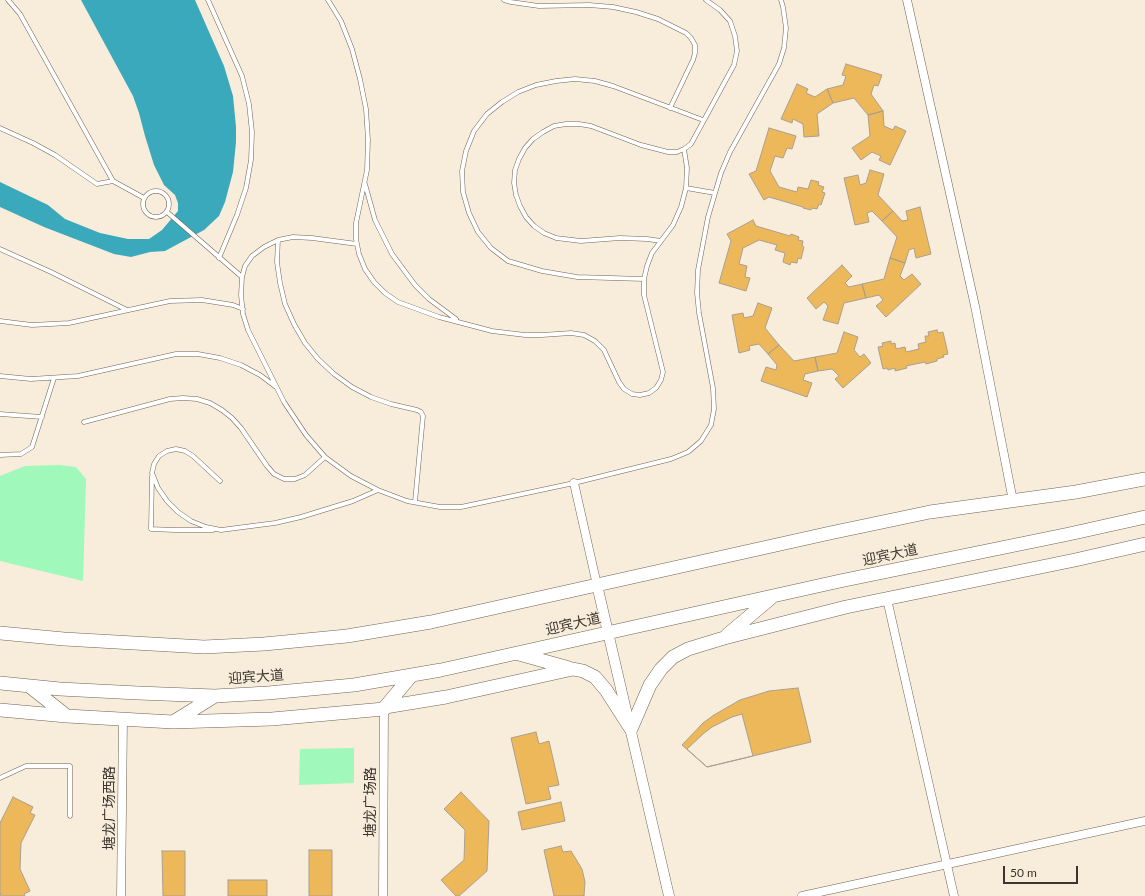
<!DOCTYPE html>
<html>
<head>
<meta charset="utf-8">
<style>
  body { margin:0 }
  #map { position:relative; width:1145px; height:896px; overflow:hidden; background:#f8ecda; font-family:Lato,sans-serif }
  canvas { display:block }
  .scale { position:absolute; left:1003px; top:866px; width:75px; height:18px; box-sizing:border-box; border:2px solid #3b362f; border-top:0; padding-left:5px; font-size:12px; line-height:14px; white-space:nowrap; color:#3b362f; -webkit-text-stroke:3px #f8ecda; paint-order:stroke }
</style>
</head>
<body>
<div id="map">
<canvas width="1145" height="896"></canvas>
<div class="scale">50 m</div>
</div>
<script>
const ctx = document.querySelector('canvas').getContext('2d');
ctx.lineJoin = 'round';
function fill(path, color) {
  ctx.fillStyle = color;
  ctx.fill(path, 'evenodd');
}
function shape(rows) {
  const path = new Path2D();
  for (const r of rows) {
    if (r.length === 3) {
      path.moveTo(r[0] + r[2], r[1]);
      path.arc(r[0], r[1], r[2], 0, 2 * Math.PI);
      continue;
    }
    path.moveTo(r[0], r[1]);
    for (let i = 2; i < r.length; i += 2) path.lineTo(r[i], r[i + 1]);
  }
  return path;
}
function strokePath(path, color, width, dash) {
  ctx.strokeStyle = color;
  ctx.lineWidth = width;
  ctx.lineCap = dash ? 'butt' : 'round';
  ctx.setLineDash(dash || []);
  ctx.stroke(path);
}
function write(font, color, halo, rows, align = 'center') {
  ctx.font = font + ' Lato,"Noto Sans SC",sans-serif';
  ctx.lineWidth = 3;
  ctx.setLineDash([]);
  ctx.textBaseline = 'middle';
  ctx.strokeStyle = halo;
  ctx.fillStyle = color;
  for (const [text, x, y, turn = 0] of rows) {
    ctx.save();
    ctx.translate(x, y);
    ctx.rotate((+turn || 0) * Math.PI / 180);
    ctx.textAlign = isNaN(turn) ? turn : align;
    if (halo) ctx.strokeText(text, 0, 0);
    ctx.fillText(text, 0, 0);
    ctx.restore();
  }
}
fill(shape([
  [60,465,76,467,86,479,83,581,0,561,0,476,25,466],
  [354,748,354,783,299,785,300,749]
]), '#a1f8bb');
fill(shape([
  [81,0,195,0,224,66,233,96,236,127,236,142,233,172,225,202,219,216,204,230,165,251,150,252,131,257,114,254,44,227,0,207,0,182,48,205,65,219,100,233,128,239,149,239,162,230,178,211,178,203,175,195,164,185,154,165,145,136,139,113,133,96]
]), '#3aa9bc');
const building = shape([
  [846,64,882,75,878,86,874,85,871,94,883,111,868,115,854,98,833,103,827,89,843,85,846,76,842,75,846,64],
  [797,84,808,89,806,93,815,97,827,89,833,103,817,114,819,136,804,137,803,124,793,119,792,123,781,119,797,84],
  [883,111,884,126,893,130,895,126,906,131,890,165,879,160,881,156,872,152,861,160,852,148,870,136,868,115,883,111],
  [769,128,796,136,792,149,787,148,783,158,775,156,770,171,779,187,797,192,798,187,808,189,811,180,819,182,818,185,824,187,822,192,825,193,821,205,819,204,817,209,812,208,811,210,803,208,803,207,769,197,764,200,749,174,756,171,769,128],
  [870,170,884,174,878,195,893,211,882,221,872,211,867,213,869,222,855,225,844,178,858,175,860,185,866,183,870,170],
  [920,207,931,254,916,258,914,248,909,250,905,263,890,258,897,237,882,221,893,211,902,221,908,220,906,211,920,207],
  [753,220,756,226,790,236,791,234,799,237,798,240,803,241,802,246,804,247,801,259,798,258,797,263,791,262,790,265,783,262,785,253,775,250,777,245,759,240,743,248,739,264,747,266,745,277,750,278,746,291,719,283,731,241,727,234,753,220],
  [890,258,905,263,900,276,904,280,912,274,921,284,886,317,876,306,883,300,879,295,866,298,862,284,884,279,890,258],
  [842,265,852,276,845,283,849,287,862,284,866,298,844,303,838,324,823,320,828,306,824,302,816,309,807,298,842,265],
  [758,303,772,308,765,328,779,345,768,354,759,344,749,346,750,350,739,353,732,315,743,313,744,318,753,316,758,303],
  [937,330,938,333,943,332,948,354,943,355,944,357,937,359,937,361,926,364,925,362,906,366,907,368,895,371,895,368,888,370,887,368,883,369,878,347,883,346,882,343,891,341,891,344,895,343,896,349,905,347,906,352,919,349,918,344,926,342,925,336,929,336,928,332,937,330],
  [844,332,858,337,854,350,860,357,864,354,871,363,843,388,835,379,839,376,832,369,818,371,815,357,837,353,844,332],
  [779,345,794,361,815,357,818,371,805,374,803,380,812,383,807,397,761,381,766,367,776,370,777,365,768,354,779,345],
  [798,688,811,742,707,767,682,745,703,723,714,715,740,700,769,691,798,688],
  [742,714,753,756,707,767,687,749,703,734,712,727,732,717,742,714],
  [536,732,539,744,549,741,559,785,548,787,551,799,526,804,511,738,536,732],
  [461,792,489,821,487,871,459,896,456,896,441,880,464,860,465,830,444,809,461,792],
  [13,797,33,807,30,813,35,815,21,843,20,869,30,891,24,894,25,896,1,896,0,893,0,823,13,797],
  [561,802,565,821,522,830,518,812,561,802],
  [561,846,563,852,571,851,582,869,585,882,584,896,554,896,544,850,561,846],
  [309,850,332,850,332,896,309,896,309,850],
  [162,851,185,851,185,896,163,896,162,851],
  [228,880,267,880,267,896,228,896,228,880]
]);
fill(building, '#edb85a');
strokePath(building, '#aa9f8e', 1);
const service = shape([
  [208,0,242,76,249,104,252,132,251,160,246,188,237,215,219,258],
  [328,0,341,21,352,49,360,79,366,109,368,140,367,170,356,223,356,239,359,254,365,269,374,282,385,293,398,302,439,317,492,331,525,335,542,335,571,333,584,335,595,341,604,350,619,382,624,389,632,394,640,395,649,393,656,388,661,380,663,372,644,295,644,279,647,266,652,253,673,225,681,207,686,188,687,168,684,149],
  [504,0,511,2,539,6,589,5,613,7,636,12,658,19,686,33,691,38,695,45,695,53,693,60,670,108],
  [0,128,33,143,55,155,97,184,113,181,20,14,8,0],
  [113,181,144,198],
  [365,184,375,220,392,254,415,285,429,299,456,319],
  [686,188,715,193],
  [156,204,13],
  [167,212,242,277],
  [278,240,277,262,280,283,285,304,294,324,305,343,318,359,334,374,352,387,371,397,391,404,417,410,421,412,423,416,415,502],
  [661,241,647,239,620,238,581,241,556,238,544,233,534,226,526,217,520,206,516,195,514,183,515,170,519,159,525,148,533,139,543,132,554,126,566,124,579,124,591,126,641,145,668,152,677,152,684,149,691,144,734,65,737,51,735,36,730,21,720,10,706,0],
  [357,244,312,238,293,237,278,240,264,247,252,256,245,266,242,277,241,295,243,314,248,330,284,402,306,435,325,457,351,476,378,490,407,501,440,507,461,507,574,483,671,459,688,452,701,441,711,425,714,409,713,388,699,313,697,293,698,270,708,217,721,173,730,152,779,64,784,48,786,28,783,7,781,0],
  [0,249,51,272,127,310],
  [644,279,577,277,542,271,508,261,491,248,478,232,469,213,463,192,462,171,466,151,474,131,487,114,502,102,518,92,536,85,556,81,575,79,595,81,613,86,703,120],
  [0,321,32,325,69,323,170,301,202,300,233,305,243,309],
  [0,376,31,379,78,376,176,354,198,354,220,358,241,365,260,375,276,387],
  [0,414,42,417],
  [84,422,170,399,183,398,197,399,210,403,222,410,232,418,241,428,267,466,274,474,284,479,295,479,305,475,325,457],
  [0,455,21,454,32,447,54,378],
  [152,476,151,529,174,530,213,530],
  [220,481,193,456,185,451,176,449,167,451,159,456,154,464,152,473,158,488,167,501,178,512,191,521,206,527,221,530,275,523,301,517,353,501,378,490],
  [0,778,26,766,70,766,70,816]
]);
const minor = shape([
  [907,0,975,306,1013,501],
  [574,483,597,585],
  [887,599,954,896],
  [121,896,123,719],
  [383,896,384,709],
  [802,896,1145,821]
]);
const tertiary = shape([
  [597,585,669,896]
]);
const primary = shape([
  [0,633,64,639,204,647,264,644,347,636,431,622,830,533,930,512,1076,492,1145,479],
  [727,635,771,598],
  [519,654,569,668],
  [0,683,60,689,138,693,215,696,268,693,354,685,441,670,840,581,1069,534,1145,517],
  [29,686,67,716],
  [385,707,412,675],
  [0,710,67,716,173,722,272,719,384,709,385,707,446,697,573,669,583,671,595,677,606,690,631,729],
  [173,722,215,696],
  [631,729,650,685,661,669,673,657,688,649,724,638,846,607,1075,560,1145,544]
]);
strokePath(service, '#6e6454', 5);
strokePath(minor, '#6e6454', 9);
strokePath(tertiary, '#6e6454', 11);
strokePath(primary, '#6e6454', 14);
strokePath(service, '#fff', 4);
strokePath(minor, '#fff', 8);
strokePath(tertiary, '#fff', 10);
strokePath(primary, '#fff', 13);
write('14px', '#3b362f', '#f8ecda', [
  ["迎宾大道",890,555,-12],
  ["迎宾大道",573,624,-13],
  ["迎宾大道",256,677,-4],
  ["塘龙广场路",370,802,-90],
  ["塘龙广场西路",109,808,-90]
]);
</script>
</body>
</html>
